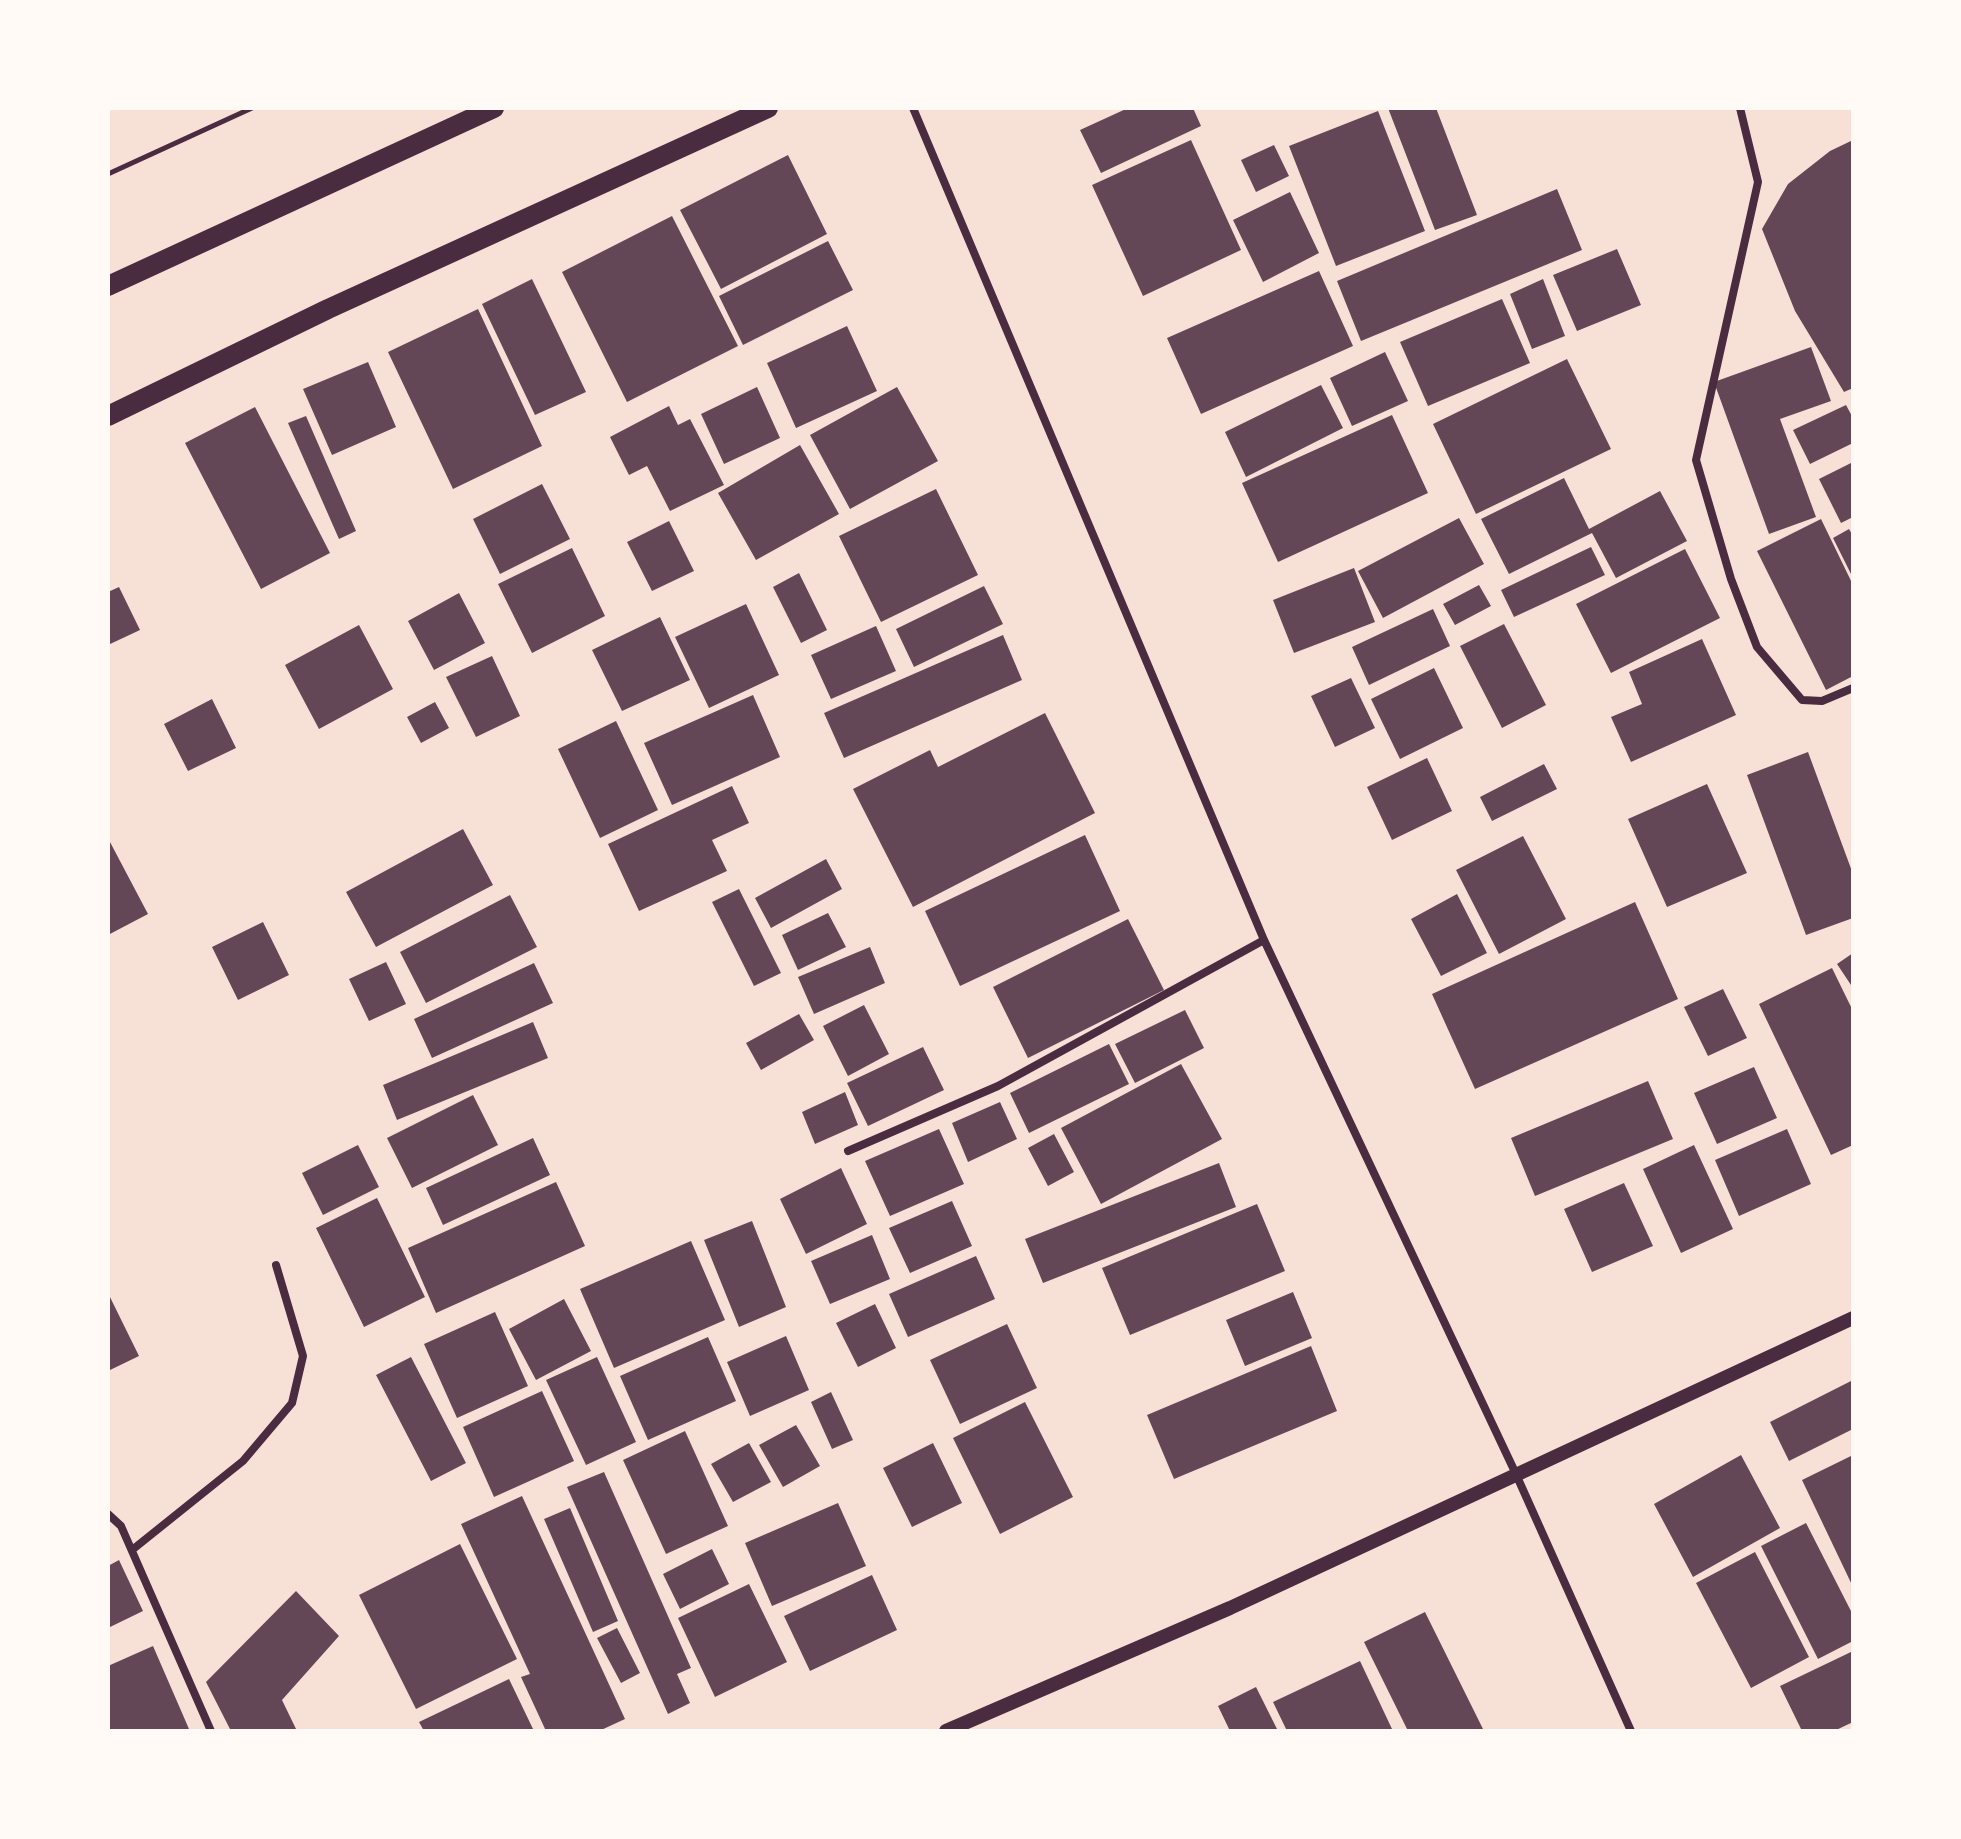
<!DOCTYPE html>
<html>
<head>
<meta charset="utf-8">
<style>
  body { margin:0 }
  #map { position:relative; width:1961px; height:1839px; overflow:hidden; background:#f7e1d7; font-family:"Source Serif 4",serif }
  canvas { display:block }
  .frame { position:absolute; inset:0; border:110px solid #fffaf5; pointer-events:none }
</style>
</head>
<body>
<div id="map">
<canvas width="1961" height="1839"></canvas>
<div class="frame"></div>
</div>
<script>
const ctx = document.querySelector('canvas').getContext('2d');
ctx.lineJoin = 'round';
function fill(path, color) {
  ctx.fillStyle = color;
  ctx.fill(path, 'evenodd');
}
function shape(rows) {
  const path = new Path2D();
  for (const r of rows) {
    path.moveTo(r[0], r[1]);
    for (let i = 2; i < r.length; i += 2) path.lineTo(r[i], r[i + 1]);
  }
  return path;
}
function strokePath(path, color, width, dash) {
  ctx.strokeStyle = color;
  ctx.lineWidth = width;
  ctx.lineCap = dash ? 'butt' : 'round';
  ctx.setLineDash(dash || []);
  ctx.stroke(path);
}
fill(shape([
  [1128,108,1193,108,1201,126,1101,173,1080,130],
  [1388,108,1436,108,1477,215,1435,230],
  [1378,111,1425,231,1336,266,1289,146],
  [1191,140,1241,250,1143,296,1092,185],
  [1853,140,1853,388,1844,392,1795,311,1762,229,1788,184,1830,151],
  [1274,145,1289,176,1256,192,1241,160],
  [788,155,827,234,721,289,680,210],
  [1557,189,1582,250,1361,341,1337,281],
  [1290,192,1319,253,1263,282,1233,220],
  [672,216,738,346,627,402,562,272],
  [828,241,853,290,743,345,719,296],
  [1617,249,1641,305,1577,331,1553,275],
  [1319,271,1353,346,1201,414,1167,338],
  [532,279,586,392,535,415,482,304],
  [1543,279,1565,336,1532,349,1510,294],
  [1502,299,1530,363,1428,406,1400,342],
  [478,309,542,446,453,489,388,352],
  [847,326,877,391,796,428,767,363],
  [1811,347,1831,401,1780,419,1816,517,1769,534,1714,382],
  [1385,352,1408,401,1352,426,1330,378],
  [1567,359,1611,449,1476,514,1433,424],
  [368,362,396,427,332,455,303,389],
  [1321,385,1343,428,1246,477,1225,432],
  [757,387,780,438,724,464,701,414],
  [897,387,938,461,850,509,810,435],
  [1846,405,1853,418,1853,443,1810,464,1793,430],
  [669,406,678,425,690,419,724,485,670,511,647,466,629,475,610,437],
  [255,407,330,553,261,589,185,443],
  [1392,415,1428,493,1278,562,1242,483],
  [306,416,356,531,339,539,288,423],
  [800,445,839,514,756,560,718,493],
  [1853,462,1853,517,1841,523,1819,479],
  [1564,478,1589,529,1660,491,1687,541,1616,578,1592,533,1509,574,1481,519],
  [542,484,570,539,500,574,473,519],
  [936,489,978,575,881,622,839,536],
  [1459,518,1484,564,1383,618,1358,571],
  [1821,519,1853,585,1853,676,1826,690,1757,551],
  [669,521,694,571,652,591,627,542],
  [1849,529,1853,536,1853,578,1833,538],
  [1591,547,1605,575,1514,617,1501,590],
  [572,548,605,616,532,653,498,584],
  [1685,549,1720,618,1611,673,1576,604],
  [1354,568,1375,622,1294,653,1273,600],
  [799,573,827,630,801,643,773,587],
  [1479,585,1491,606,1455,625,1443,604],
  [984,586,1003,624,914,667,896,629],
  [119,587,140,630,108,645,108,592],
  [459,593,485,643,434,670,408,621],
  [746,604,779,675,709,708,675,637],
  [1433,609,1450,646,1369,685,1352,647],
  [660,617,690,680,622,711,592,650],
  [1504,624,1546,705,1502,728,1460,646],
  [359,625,393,689,319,729,285,665],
  [876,626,896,671,831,699,811,655],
  [1003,635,1022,680,844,758,824,713],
  [1702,639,1736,715,1631,762,1611,717,1642,704,1629,672],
  [492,656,520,716,476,737,446,677],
  [1434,668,1463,728,1400,759,1371,699],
  [1351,678,1375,728,1335,747,1311,696],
  [753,695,780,757,672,805,644,743],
  [212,699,236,748,188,771,164,724],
  [435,702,449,728,421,743,407,717],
  [1045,713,1095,813,913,907,853,789,930,750,938,767],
  [616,721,658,810,600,838,558,749],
  [1808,752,1853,874,1853,918,1806,935,1747,775],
  [1427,758,1452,811,1392,840,1367,787],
  [1544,764,1557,789,1492,821,1480,797],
  [1707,784,1747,873,1667,907,1628,819],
  [732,786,749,823,712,840,727,871,639,911,608,844],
  [463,829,493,885,376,947,346,892],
  [1085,835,1120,911,960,986,925,911],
  [1523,836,1566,919,1499,954,1456,870],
  [110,842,148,914,108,935,108,844],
  [826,859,842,889,771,928,755,898],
  [739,889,781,973,754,986,712,902],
  [1457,894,1487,953,1441,976,1411,919],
  [510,895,537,947,426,1003,400,952],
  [1635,902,1678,999,1475,1089,1432,994],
  [828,913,846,947,798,970,782,935],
  [1128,919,1164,990,1028,1058,993,987],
  [263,922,289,975,238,1000,212,947],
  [870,947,885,983,814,1014,798,977],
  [1853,953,1853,988,1837,964],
  [386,962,406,1004,369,1021,349,979],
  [534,963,553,1003,432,1058,414,1019],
  [1832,968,1853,1011,1853,1145,1831,1155,1759,1004],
  [1723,989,1747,1038,1708,1056,1684,1007],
  [864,1005,889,1054,848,1076,823,1026],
  [1185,1010,1204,1048,1135,1083,1115,1044],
  [799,1014,814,1040,761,1070,746,1043],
  [533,1022,548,1058,397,1120,383,1085],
  [1109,1044,1129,1084,1029,1133,1010,1093],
  [923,1047,944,1090,868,1126,847,1083],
  [1181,1064,1222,1139,1101,1204,1061,1128],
  [1754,1067,1777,1118,1717,1144,1694,1093],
  [1648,1081,1673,1139,1535,1196,1511,1138],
  [845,1092,858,1125,815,1144,802,1112],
  [473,1095,498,1145,412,1188,387,1138],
  [1000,1102,1017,1139,968,1162,952,1123],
  [939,1129,964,1184,890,1216,865,1161],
  [1787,1129,1811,1184,1739,1216,1715,1160],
  [1054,1134,1074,1172,1048,1186,1028,1148],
  [533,1138,550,1175,443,1225,426,1188],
  [358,1145,379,1187,323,1215,302,1173],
  [1694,1145,1733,1229,1681,1253,1643,1169],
  [1219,1163,1236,1207,1043,1283,1025,1239],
  [841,1168,867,1224,806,1254,780,1199],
  [556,1182,585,1246,436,1313,408,1248],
  [1624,1183,1653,1246,1592,1272,1564,1209],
  [377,1198,425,1297,364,1327,316,1228],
  [952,1201,972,1246,910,1273,889,1228],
  [1257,1204,1285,1271,1130,1335,1102,1268],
  [752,1221,786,1307,739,1327,704,1240],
  [872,1235,890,1279,830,1304,811,1261],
  [691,1241,725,1320,614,1368,580,1289],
  [976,1256,995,1299,908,1337,889,1294],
  [1293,1292,1312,1338,1245,1366,1226,1320],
  [108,1293,139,1356,108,1371],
  [564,1299,591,1351,536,1380,509,1329],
  [875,1304,896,1348,858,1367,836,1323],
  [495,1312,528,1386,457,1418,424,1344],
  [1007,1324,1037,1388,960,1424,930,1360],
  [786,1336,809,1390,750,1416,727,1362],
  [708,1337,736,1401,648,1440,620,1376],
  [1311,1346,1337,1411,1174,1479,1147,1415],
  [411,1357,466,1463,431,1481,376,1375],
  [597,1357,636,1442,586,1465,546,1380],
  [1853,1380,1853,1429,1789,1461,1770,1422],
  [542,1391,574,1461,494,1497,463,1427],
  [831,1392,853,1440,832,1449,811,1402],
  [1025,1402,1073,1497,1000,1534,953,1438],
  [796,1425,820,1466,783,1487,759,1445],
  [685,1431,728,1526,666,1554,623,1460],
  [749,1443,771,1482,733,1502,711,1464],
  [933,1443,962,1503,912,1527,883,1468],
  [1741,1455,1780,1528,1693,1577,1654,1504],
  [1853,1455,1853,1587,1802,1480],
  [604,1472,691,1668,677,1674,690,1703,668,1714,567,1487],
  [522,1496,625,1719,599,1731,546,1731,521,1677,530,1674,461,1524],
  [838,1503,866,1566,772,1606,745,1543],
  [570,1508,618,1621,593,1632,544,1519],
  [1806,1523,1853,1615,1853,1641,1818,1659,1761,1546],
  [460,1544,517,1659,416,1709,359,1595],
  [712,1549,729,1584,680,1609,663,1574],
  [1755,1552,1809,1657,1751,1688,1696,1583],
  [119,1560,143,1611,108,1628,108,1566],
  [872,1575,897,1630,810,1671,784,1616],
  [749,1584,787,1662,715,1697,678,1618],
  [296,1591,339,1636,282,1700,297,1731,231,1731,206,1682],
  [1425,1612,1483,1729,1479,1731,1408,1731,1364,1642],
  [617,1628,640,1673,621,1683,597,1638],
  [153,1646,189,1729,108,1731,108,1666],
  [1853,1651,1853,1722,1834,1731,1802,1731,1780,1686],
  [1360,1661,1392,1729,1287,1731,1273,1702],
  [509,1679,534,1731,424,1731,419,1722],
  [1256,1687,1278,1731,1230,1731,1218,1706]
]), '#644757');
strokePath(shape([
  [108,174,252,108]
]), '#4a2c40', 5);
strokePath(shape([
  [913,108,1264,940,1515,1472,1631,1731],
  [1740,108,1758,182,1696,460,1731,579,1757,647,1802,700,1822,701,1853,688],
  [848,1151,998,1086,1264,940],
  [108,1514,121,1526,211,1731],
  [132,1550,243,1461,292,1403,303,1356,276,1265]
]), '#4a2c40', 8);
strokePath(shape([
  [946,1731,1230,1608,1853,1318]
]), '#4a2c40', 14);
strokePath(shape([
  [108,286,494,108],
  [108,416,328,309,768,108]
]), '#4a2c40', 20);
</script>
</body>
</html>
